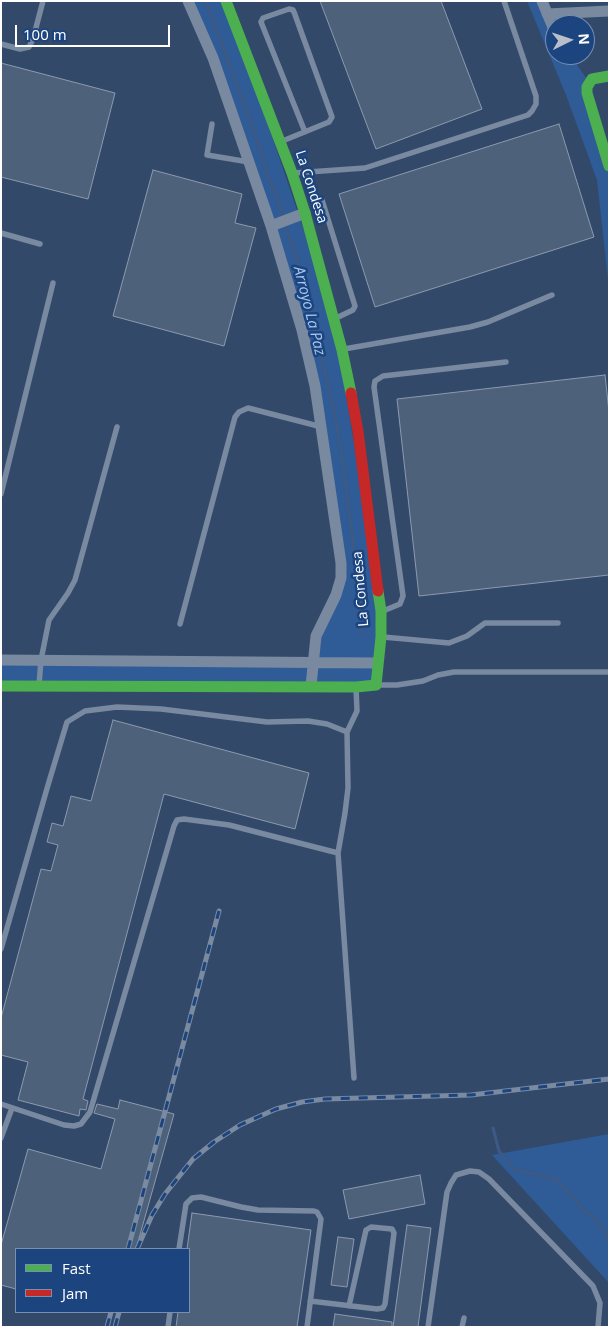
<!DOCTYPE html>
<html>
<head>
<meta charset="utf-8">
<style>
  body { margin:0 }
  #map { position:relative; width:610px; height:1328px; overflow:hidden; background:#33496a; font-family:"Open Sans",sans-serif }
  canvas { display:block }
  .frame { position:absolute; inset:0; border:2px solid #fff; pointer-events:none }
  .legend { position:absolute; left:15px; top:1248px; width:175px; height:65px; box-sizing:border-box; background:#1c4580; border:1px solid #778fb3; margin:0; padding:6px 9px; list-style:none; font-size:15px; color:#fff }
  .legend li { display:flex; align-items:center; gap:10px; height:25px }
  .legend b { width:25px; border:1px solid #778fb3 }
  .north { position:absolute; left:545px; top:15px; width:50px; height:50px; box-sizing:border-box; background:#1c4580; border:1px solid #778fb3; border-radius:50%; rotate:86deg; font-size:14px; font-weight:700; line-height:20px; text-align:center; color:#fff }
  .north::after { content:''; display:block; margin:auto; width:18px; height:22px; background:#b8bfcb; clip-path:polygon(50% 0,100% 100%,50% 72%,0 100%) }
  .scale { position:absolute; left:15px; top:25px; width:155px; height:22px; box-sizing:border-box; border:2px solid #fff; border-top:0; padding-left:6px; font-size:15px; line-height:18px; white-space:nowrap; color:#fff; -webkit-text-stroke:4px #1c4580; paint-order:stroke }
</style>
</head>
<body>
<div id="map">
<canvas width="610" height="1328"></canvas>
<div class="frame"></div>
<ul class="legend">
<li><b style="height:6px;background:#4caf50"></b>Fast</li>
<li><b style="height:6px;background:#c62828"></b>Jam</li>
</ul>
<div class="north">N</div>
<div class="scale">100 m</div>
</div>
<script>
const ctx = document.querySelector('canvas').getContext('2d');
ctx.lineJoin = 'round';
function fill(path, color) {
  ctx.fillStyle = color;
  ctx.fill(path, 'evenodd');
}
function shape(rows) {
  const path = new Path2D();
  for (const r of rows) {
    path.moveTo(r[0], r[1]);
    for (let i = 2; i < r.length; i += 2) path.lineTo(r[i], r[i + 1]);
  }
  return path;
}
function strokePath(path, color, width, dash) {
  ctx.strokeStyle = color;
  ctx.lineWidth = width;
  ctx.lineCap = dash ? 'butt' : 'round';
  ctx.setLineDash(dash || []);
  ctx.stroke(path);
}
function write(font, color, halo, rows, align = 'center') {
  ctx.font = font + ' "Open Sans",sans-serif';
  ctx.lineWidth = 5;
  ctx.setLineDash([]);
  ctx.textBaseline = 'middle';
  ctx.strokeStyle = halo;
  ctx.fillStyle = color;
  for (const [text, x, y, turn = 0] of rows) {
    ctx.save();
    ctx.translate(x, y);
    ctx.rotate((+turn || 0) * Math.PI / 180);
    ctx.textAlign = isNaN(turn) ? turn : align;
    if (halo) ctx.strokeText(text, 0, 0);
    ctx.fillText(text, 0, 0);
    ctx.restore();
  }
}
fill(shape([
  [188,1,226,1,334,319,381,611,376,685,1,686,1,660,312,662,341,578,302,330],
  [527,1,542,1,555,32,555,55,570,55,589,82,609,166,609,289,597,180,566,95],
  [609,1134,609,1283,492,1155]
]), '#2f5b97');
strokePath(shape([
  [206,1,262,153,267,175,277,196,307,295,333,406,342,456,359,589,361,634],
  [493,1128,499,1151,515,1170,556,1179,568,1191,583,1210,594,1217,609,1240]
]), '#3c5a84', 3);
const building = shape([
  [320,1,441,1,482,109,376,149,320,1],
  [1,63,115,93,88,199,1,177,1,63],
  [559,124,594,237,375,307,339,194,559,124],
  [153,170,242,194,235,223,256,228,224,346,113,316,153,170],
  [605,375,609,412,609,575,419,596,397,399,605,375],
  [113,720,309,773,295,829,164,794,83,1099,88,1101,86,1110,80,1109,79,1116,18,1100,28,1062,1,1055,1,1018,41,869,51,871,58,845,47,842,52,823,63,826,71,796,91,801,113,720],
  [120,1100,174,1114,136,1249,16,1249,16,1289,1,1285,1,1245,28,1149,101,1169,115,1119,94,1113,97,1104,118,1109,120,1100],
  [420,1175,425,1204,349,1219,343,1190,420,1175],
  [192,1213,311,1230,297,1327,176,1327,178,1312,189,1312,189,1249,187,1249,192,1213],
  [407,1225,431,1228,418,1327,393,1327,407,1225],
  [338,1237,354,1239,347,1287,331,1285,338,1237],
  [335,1314,392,1322,392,1327,333,1327,335,1314]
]);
fill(building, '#4e617b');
strokePath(building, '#8c9aae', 1);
strokePath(shape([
  [1,44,20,49,29,47,33,39,43,1],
  [212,124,207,155,249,162],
  [280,142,329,122,332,117,294,12,293,10,289,9,263,18,261,22,305,132],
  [294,173,365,168,528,115,532,111,536,104,536,96,504,1],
  [322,200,355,306,353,310,334,319],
  [1,233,40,244],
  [344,349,470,327,488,322,552,295],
  [1,494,53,283],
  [383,611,400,604,403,596,374,387,375,381,383,376,506,362],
  [180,624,235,417,239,412,248,408,252,409,322,427],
  [383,637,449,643,467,636,485,623,558,623],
  [39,685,41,660,49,620,68,593,75,580,117,427],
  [378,685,397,685,423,681,438,675,454,672,609,672],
  [1,949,48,785,67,722,85,711,117,707,161,709,267,722,308,721,327,724,347,732],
  [354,1078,338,853,345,813,348,788,347,732,357,711,356,687],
  [1,1104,64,1125,74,1126,81,1124,90,1112,174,826,177,820,184,819,229,825,338,853],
  [1,1138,12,1108],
  [179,1249,186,1204,192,1198,201,1197,241,1207,258,1210,314,1211,317,1212,321,1219,307,1327],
  [310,1301,377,1309,383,1308,385,1304,394,1233,392,1229,371,1227,366,1230,349,1306],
  [168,1327,170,1312],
  [428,1327,447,1192,451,1183,456,1175,470,1171,479,1172,489,1179,593,1286,600,1303,598,1327],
  [462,1327,464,1318]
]), '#7889a0', 5.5);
strokePath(shape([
  [188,1,213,58,271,226,302,330,315,386,341,563,341,578,336,595,316,636,311,686],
  [542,1,555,32],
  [547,14,609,11],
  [271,226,305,213],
  [1,660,377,663]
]), '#7889a0', 11);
strokePath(shape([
  [226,1,292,173,305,213,342,350,351,393],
  [609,76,592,79,587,87,587,93,609,166],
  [1,686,356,687,376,685,381,637,381,611,378,591]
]), '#4caf50', 11);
strokePath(shape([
  [351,393,358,431,378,591]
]), '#c62828', 11);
const rail = shape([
  [128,1249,219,911],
  [137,1249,152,1215,165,1194,193,1159,214,1142,240,1125,276,1109,302,1102,325,1099,471,1095,609,1079],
  [107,1327,111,1312],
  [115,1327,119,1312]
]);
strokePath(rail, '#7a8aa0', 5);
strokePath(rail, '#1c4580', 3, [9]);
write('14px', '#fff', '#1c4580', [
  ["La Condesa",311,187,72],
  ["La Condesa",361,589,-95]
]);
write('italic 15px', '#aac9f1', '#1c4580', [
  ["Arroyo La Paz",309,311,76]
]);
</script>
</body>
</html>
